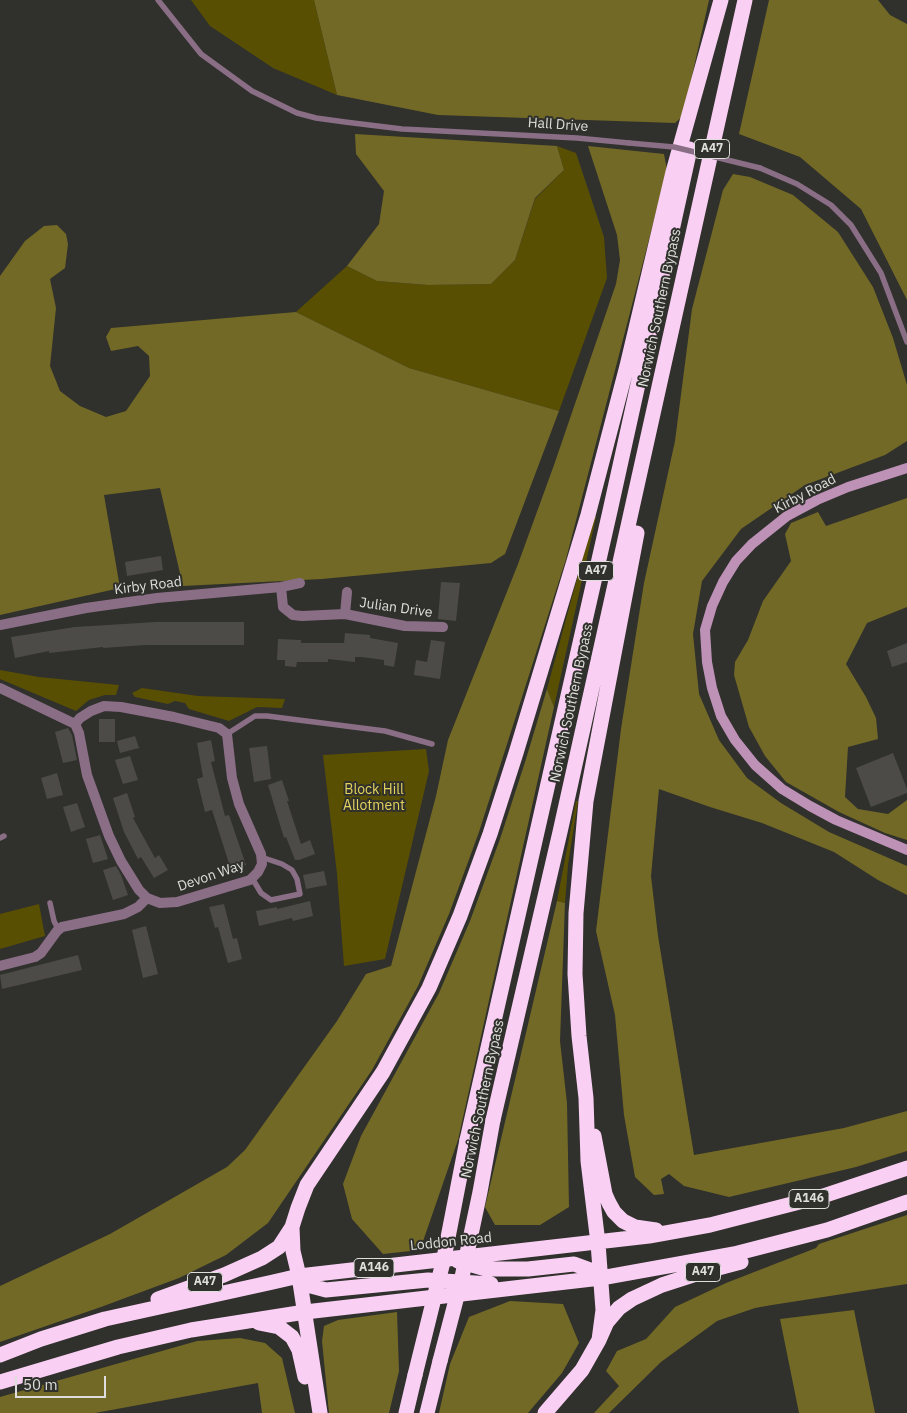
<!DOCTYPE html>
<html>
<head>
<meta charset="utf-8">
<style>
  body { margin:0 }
  #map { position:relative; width:907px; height:1413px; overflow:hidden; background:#30302c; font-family:"IBM Plex Sans",sans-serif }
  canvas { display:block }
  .scale { position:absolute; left:15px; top:1376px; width:91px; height:22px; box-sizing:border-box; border:2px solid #dededc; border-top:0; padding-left:6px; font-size:15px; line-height:18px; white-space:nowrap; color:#dededc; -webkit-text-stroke:4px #30302c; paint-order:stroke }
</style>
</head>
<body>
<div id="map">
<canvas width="907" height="1413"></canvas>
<div class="scale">50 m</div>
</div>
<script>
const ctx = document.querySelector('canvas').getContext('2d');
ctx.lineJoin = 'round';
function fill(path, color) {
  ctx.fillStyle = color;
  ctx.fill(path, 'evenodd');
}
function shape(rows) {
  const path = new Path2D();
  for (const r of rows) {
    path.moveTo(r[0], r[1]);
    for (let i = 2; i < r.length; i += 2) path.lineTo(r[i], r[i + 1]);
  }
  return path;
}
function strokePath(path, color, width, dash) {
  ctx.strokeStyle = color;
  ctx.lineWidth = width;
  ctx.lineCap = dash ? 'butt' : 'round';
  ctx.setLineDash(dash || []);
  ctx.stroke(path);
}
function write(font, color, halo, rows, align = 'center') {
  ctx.font = font + ' "IBM Plex Sans",sans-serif';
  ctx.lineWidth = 4;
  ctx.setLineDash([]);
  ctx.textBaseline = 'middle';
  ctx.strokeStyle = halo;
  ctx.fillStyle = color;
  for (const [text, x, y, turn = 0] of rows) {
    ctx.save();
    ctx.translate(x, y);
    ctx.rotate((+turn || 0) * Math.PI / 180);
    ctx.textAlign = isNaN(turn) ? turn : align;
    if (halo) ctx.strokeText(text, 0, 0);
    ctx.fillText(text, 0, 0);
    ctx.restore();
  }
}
fill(shape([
  [191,0,314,0,337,95,273,68,210,26],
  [557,146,576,153,604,237,607,278,559,411,409,368,296,312,347,266,377,281,428,285,491,284,515,260,535,199,564,170],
  [594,516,596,517,554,707,547,689],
  [0,670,39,677,119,685,116,695,105,695,89,700,76,711,0,679],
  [142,688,198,696,285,699,282,708,257,707,229,721,189,709,185,703,175,701,168,704,135,697,132,693],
  [426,749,429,771,385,959,344,966,337,874,323,755],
  [576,801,578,801,568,865,565,903,557,901],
  [39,904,45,936,0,949,0,914]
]), '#594f03');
fill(shape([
  [314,0,709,0,683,116,675,123,438,115,337,95],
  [769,0,878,0,890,15,907,24,907,300,861,209,800,157,739,134],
  [355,134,557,146,564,170,535,198,515,260,491,284,428,285,377,281,347,266,379,224,384,191,356,154],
  [588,146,664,154,667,170,566,559,479,832,449,914,418,986,372,1070,268,1223,226,1255,179,1278,101,1307,0,1342,0,1286,110,1234,227,1167,245,1150,337,1021,366,974,391,966,436,796,448,740,518,564,554,465,616,284,620,260,617,235],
  [733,174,750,177,793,195,838,232,873,287,893,338,907,385,907,441,885,455,805,485,741,529,702,581,693,634,699,694,719,740,747,778,781,803,829,832,907,866,907,895,878,880,834,852,762,823,710,807,659,789,651,876,658,936,694,1155,844,1128,907,1111,907,1151,856,1167,729,1197,684,1186,669,1174,661,1179,664,1194,654,1195,635,1177,624,1115,615,1015,596,931,621,729,644,583,675,441,692,309,723,190],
  [57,225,66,234,68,244,65,268,50,279,56,308,50,366,60,391,80,406,106,417,126,411,150,376,149,356,138,346,111,351,106,337,111,328,296,312,409,368,559,411,505,554,491,563,322,579,183,586,160,488,104,495,120,588,0,615,0,276,25,241,44,226],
  [907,498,907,607,867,623,846,664,866,697,876,718,878,739,848,747,845,797,858,809,888,814,907,800,907,840,885,833,839,812,786,782,765,756,749,727,734,675,735,662,748,640,763,601,791,561,785,534,791,523,818,512,826,526],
  [547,689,554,707,458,1140,420,1250,383,1254,352,1219,343,1184,361,1136,439,993,470,921,500,839,526,759],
  [557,901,565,903,560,1041,567,1103,569,1207,540,1225,495,1225,485,1207],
  [907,1215,907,1284,772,1305,755,1308,717,1321,661,1362,609,1413,594,1413,619,1386,606,1371,617,1351,646,1339,675,1307,726,1283,816,1248,819,1244],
  [510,1301,563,1304,579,1343,562,1373,528,1413,439,1413,450,1364,469,1317],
  [854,1310,875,1413,799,1413,780,1319],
  [397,1312,399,1371,389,1413,329,1413,322,1341,324,1326,338,1320],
  [240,1338,265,1343,282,1358,295,1413,262,1413,258,1383,95,1413,0,1413,0,1397,197,1341]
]), '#726926');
fill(shape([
  [161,556,163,570,127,576,125,562],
  [441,582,460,583,456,621,438,619],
  [156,622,244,622,244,645,146,645,103,648,103,647,49,653,49,651,15,658,11,637,75,627],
  [345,633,370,635,370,638,398,643,394,667,384,665,384,660,362,657,355,657,355,662,328,659,328,662,297,662,296,667,285,666,285,660,277,660,278,639,301,640,301,643,344,643],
  [431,640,445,642,440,679,414,675,416,660,427,662],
  [907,643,907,662,892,667,887,651],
  [99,719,115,719,115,742,99,742],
  [68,728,72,735,77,760,63,763,55,732],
  [135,736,139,748,120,753,117,741],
  [211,740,215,761,211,762,225,816,229,815,246,865,231,870,212,810,205,812,197,779,203,777,197,743],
  [267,746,271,779,254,782,249,748],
  [893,753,907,789,907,793,871,807,856,768],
  [130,756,138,780,123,784,115,760],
  [57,773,63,795,47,799,41,778],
  [282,780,289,801,287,801,301,844,310,840,315,854,299,860,295,860,286,837,284,838,268,785],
  [127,793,135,817,133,818,155,858,159,855,168,870,154,878,141,857,138,859,124,832,113,798],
  [77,803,85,827,71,832,63,807],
  [100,835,108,859,93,863,86,839],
  [116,866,121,875,128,895,113,900,103,870],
  [324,871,327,885,306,889,303,875],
  [310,901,313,916,293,921,292,918,259,926,256,911,277,907,277,909],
  [224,904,233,939,237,938,242,959,228,963,218,927,215,928,209,907],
  [146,926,158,974,143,978,132,930],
  [78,955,82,970,2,989,0,975]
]), '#4c4b48');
strokePath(shape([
  [158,0,201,54,252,91,297,113,316,118,345,122,402,129,577,138,629,143],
  [760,168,797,184,831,205,851,225,881,273,907,342],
  [227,734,255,716,267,716,385,731,432,744],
  [0,838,4,836],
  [252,878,261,893,271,900,300,894,297,879,292,870,282,864,261,857],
  [50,903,54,921,58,929]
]), '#8a6e86', 5.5);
strokePath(shape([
  [281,587,283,607,293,615,302,616,345,614,405,626,443,627],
  [345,614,347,592],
  [0,625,86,608,157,598,281,587,300,583],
  [0,688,75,724,79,733,87,775,109,836,121,861,139,890,147,898,160,903,177,902,250,880,258,872,262,864,261,854,239,804,232,778,227,734,219,728,174,717,121,707,104,706,91,711,80,718,75,724],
  [0,966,35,957,41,953,57,931,62,927,124,914,138,907,147,898]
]), '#8a6e86', 10);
strokePath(shape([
  [907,468,848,487,817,500,787,516,752,544,736,561,723,582,712,606,705,630,707,662,712,688,721,716,735,740,755,765,782,789,810,806,836,820,907,850]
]), '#be91b7', 10);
strokePath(shape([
  [493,1120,560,832,745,0],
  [594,1136,605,1194,609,1203,614,1212,623,1221,635,1227,656,1230],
  [467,1140,610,511,690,149],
  [458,1261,486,1269,528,1269,574,1264,593,1271,601,1278],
  [299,1276,311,1286,326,1290,428,1280,491,1284],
  [158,1299,224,1275,262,1258,279,1247,292,1227],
  [259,1323,279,1327,292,1337,299,1350,305,1377],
  [599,1340,603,1310,598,1243,588,1161,586,1098,579,1036,575,974,576,913,586,801,637,533],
  [0,1355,41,1339,105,1319,273,1282,299,1276,649,1236,710,1225,823,1196,907,1168],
  [0,1382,118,1347,191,1330,305,1312,601,1278,734,1254,827,1230,907,1202],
  [320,1413,299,1276,293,1251,292,1227,298,1208,307,1185,383,1072,429,988,460,916,490,834,516,753,588,515,627,366,673,172,721,0],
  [406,1413,415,1375],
  [427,1413,440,1361],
  [545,1413,582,1370,599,1340,607,1322,619,1308,632,1299,662,1285,696,1274,741,1262]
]), '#f9cff3', 15);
strokePath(shape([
  [629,143,674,147,760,168]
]), '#8a6e86', 5.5);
strokePath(shape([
  [440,1361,462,1277,480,1192,493,1120],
  [415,1375,444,1258,467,1140]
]), '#f9cff3', 15);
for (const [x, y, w] of [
  [712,149,35],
  [596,571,35],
  [809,1199,40],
  [374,1268,40],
  [703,1272,35],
  [205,1282,35]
]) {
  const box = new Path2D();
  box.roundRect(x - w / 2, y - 9.5, w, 19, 4);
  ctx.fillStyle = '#30302c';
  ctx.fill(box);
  strokePath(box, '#dededc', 1);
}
write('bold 12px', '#dededc', null, [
  ["A47",712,149],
  ["A47",596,571],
  ["A146",809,1199],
  ["A146",374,1268],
  ["A47",703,1272],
  ["A47",205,1282]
]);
write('14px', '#dededc', '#30302c', [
  ["Hall Drive",558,125,4],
  ["Norwich Southern Bypass",660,308,-78],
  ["Kirby Road",805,494,-28],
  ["Kirby Road",148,586,-7],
  ["Julian Drive",396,608,8],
  ["Norwich Southern Bypass",572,703,-78],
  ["Devon Way",211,876,-19],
  ["Norwich Southern Bypass",483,1099,-78],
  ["Loddon Road",451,1242,-6]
]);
write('14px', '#e3d25c', '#30302c', [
  ["Block Hill",374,790],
  ["Allotment",374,806]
]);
</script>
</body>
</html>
